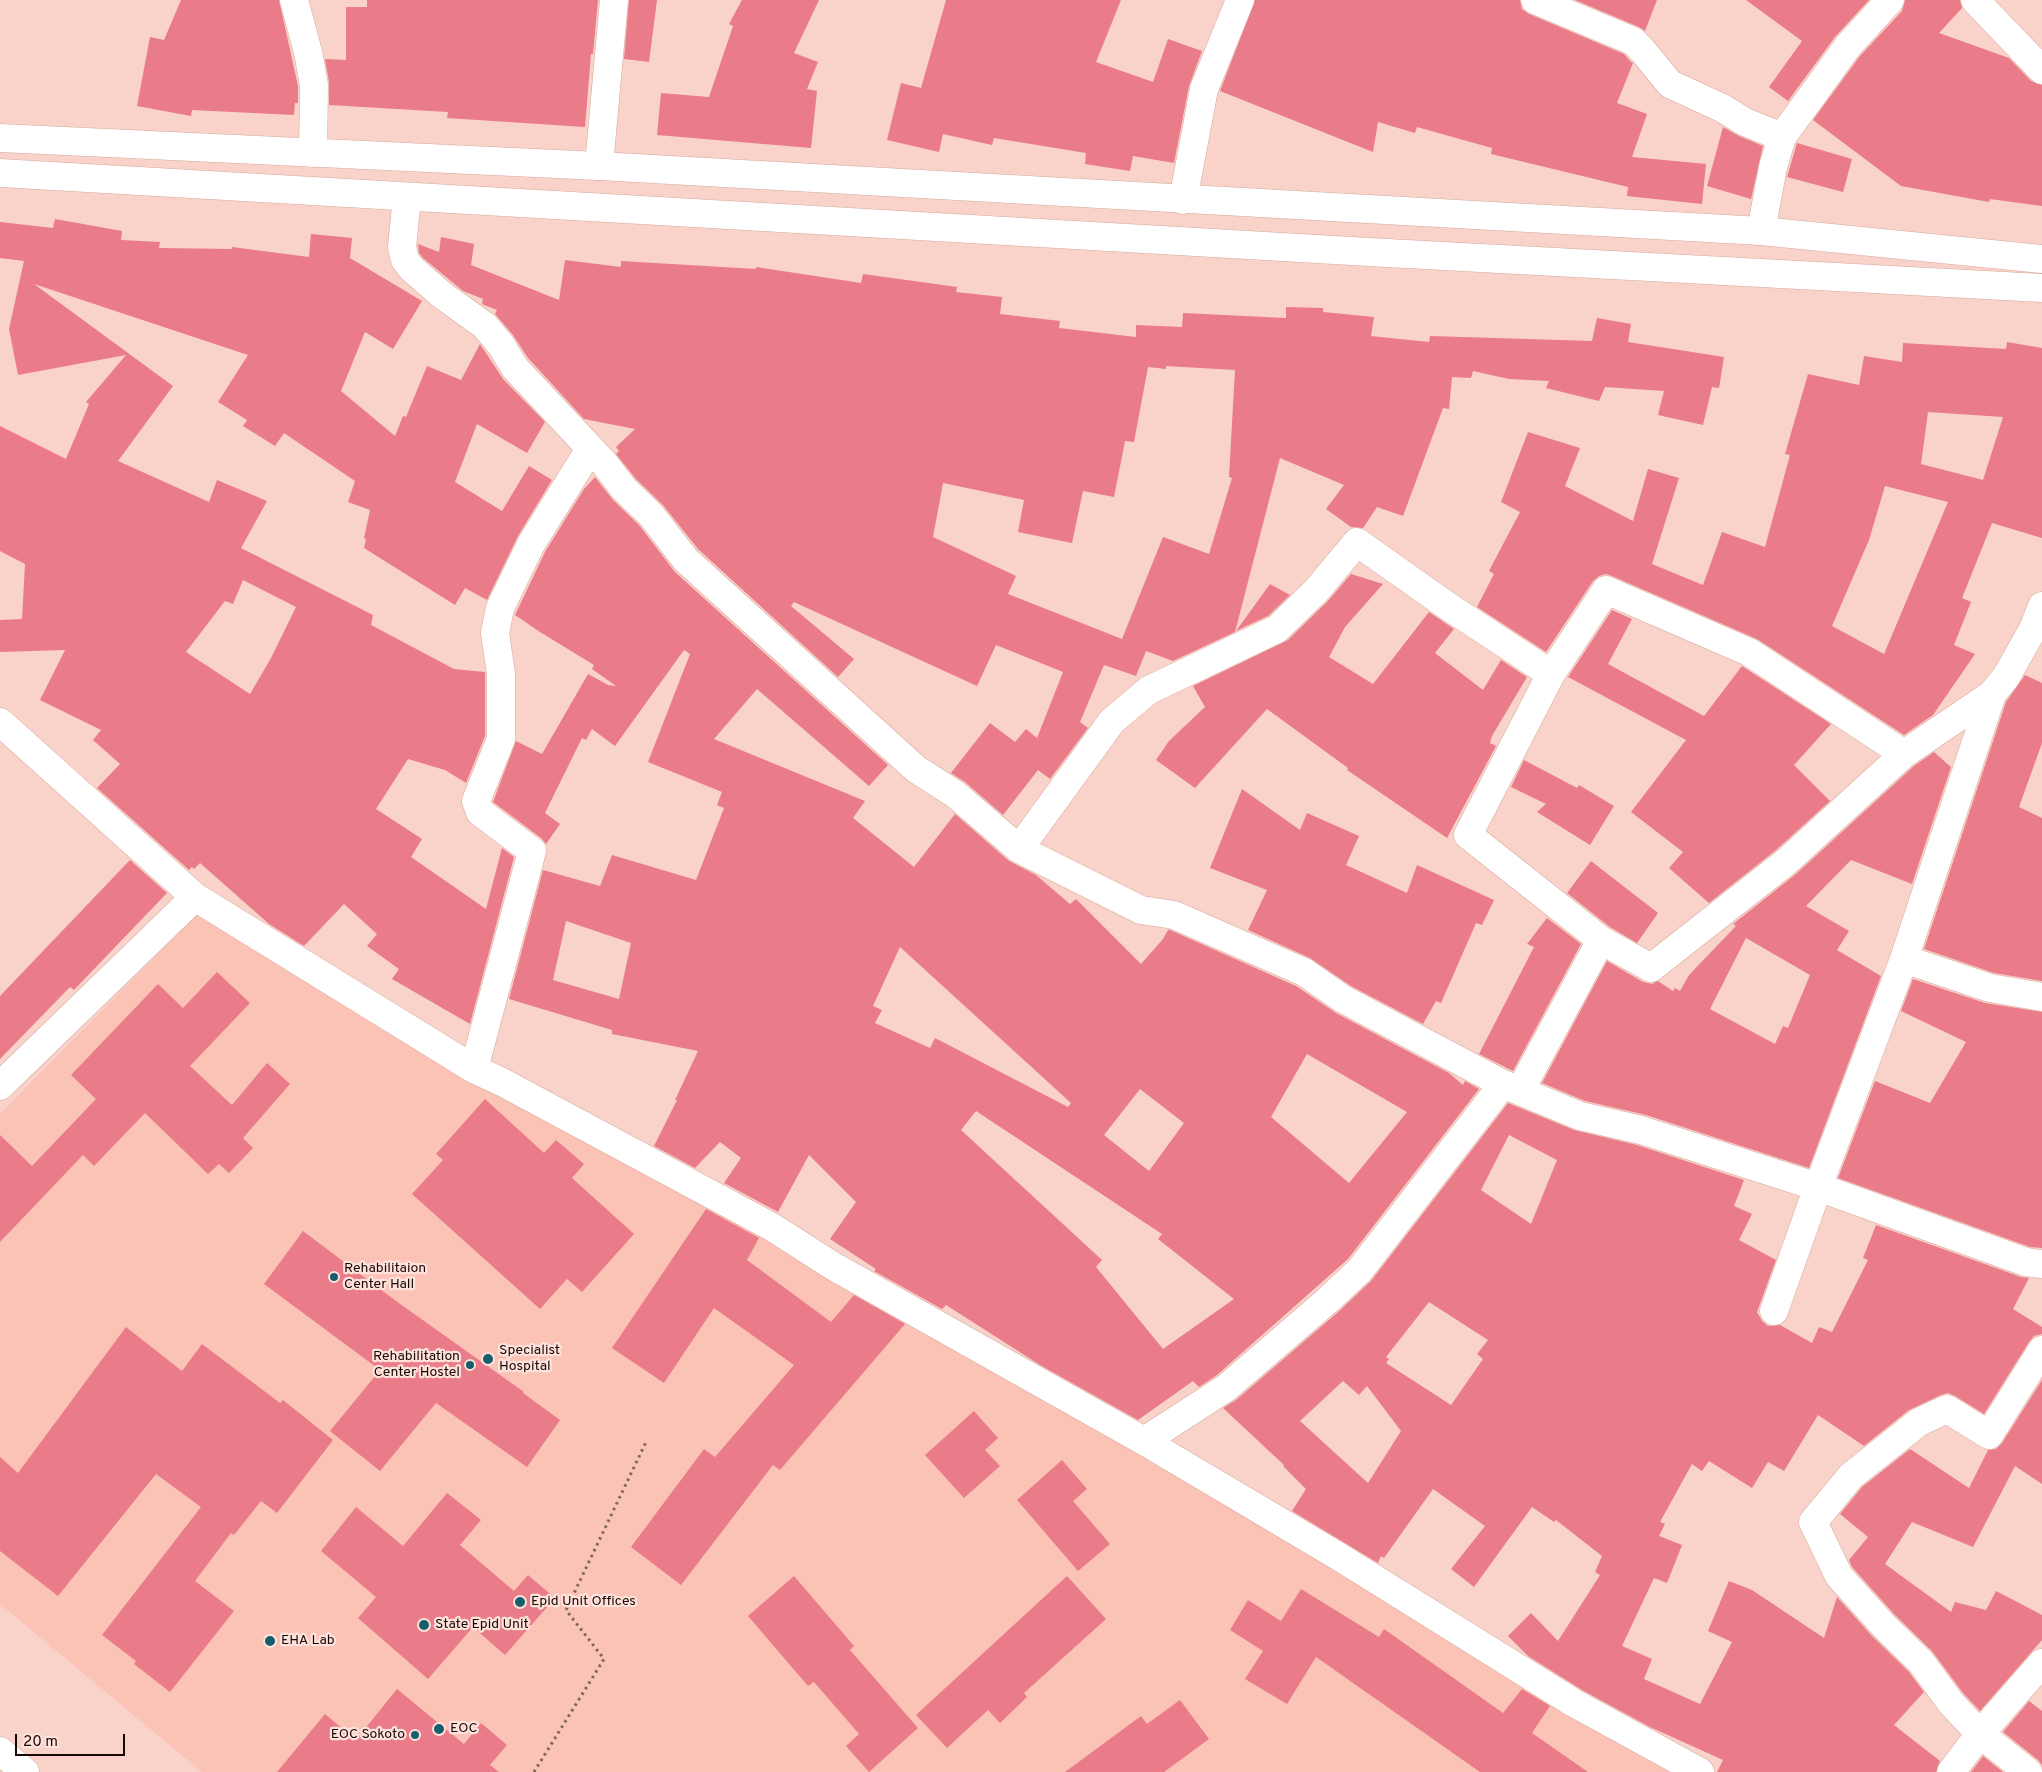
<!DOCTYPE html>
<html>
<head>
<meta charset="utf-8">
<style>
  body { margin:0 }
  #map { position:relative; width:2042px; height:1772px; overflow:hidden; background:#f9d2c9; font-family:Overpass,sans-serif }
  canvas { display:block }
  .scale { position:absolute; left:15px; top:1734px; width:110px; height:22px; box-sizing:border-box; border:2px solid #180906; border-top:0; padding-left:6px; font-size:15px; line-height:18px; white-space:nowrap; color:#180906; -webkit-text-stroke:4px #ffe2db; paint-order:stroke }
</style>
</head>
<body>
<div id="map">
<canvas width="2042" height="1772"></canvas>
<div class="scale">20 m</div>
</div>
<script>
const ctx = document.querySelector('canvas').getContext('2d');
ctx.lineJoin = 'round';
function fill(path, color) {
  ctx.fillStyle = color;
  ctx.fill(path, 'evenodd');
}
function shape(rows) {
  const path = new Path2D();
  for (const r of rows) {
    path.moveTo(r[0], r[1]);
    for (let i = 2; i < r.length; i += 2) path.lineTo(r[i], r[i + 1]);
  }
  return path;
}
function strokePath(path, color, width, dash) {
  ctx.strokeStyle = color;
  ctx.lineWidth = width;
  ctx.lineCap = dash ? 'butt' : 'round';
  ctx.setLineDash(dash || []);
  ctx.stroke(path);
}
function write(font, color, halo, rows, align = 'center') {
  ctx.font = font + ' Overpass,sans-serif';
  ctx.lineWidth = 4.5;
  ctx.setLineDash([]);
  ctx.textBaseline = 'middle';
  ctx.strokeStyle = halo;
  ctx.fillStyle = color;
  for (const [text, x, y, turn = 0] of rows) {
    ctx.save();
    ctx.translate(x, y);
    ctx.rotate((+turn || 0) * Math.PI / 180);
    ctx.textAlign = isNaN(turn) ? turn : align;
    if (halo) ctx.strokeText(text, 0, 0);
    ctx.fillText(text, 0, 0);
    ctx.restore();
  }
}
fill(shape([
  [203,908,502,1082,1683,1772,202,1772,0,1604,0,1114]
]), '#fbc3b6');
fill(shape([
  [181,0,279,0,298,86,298,103,295,103,294,115,192,110,191,116,137,106,150,37,164,40],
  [367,0,598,0,593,54,591,54,585,127,447,118,448,112,329,105,329,82,325,59,346,60,346,7,367,7],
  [629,0,657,0,649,62,624,59],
  [742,0,819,0,794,53,818,62,807,89,817,91,811,148,657,135,661,93,709,97,733,26,729,24],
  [946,0,1121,0,1096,62,1153,82,1168,39,1202,51,1189,86,1174,163,1133,156,1130,171,1085,164,1086,153,994,138,992,145,943,134,939,152,887,140,901,83,921,88],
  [1255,0,1520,0,1522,9,1529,14,1624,54,1631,62,1633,63,1617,103,1647,114,1632,157,1706,164,1702,204,1627,196,1628,187,1491,154,1492,148,1417,127,1415,133,1378,122,1373,152,1220,91],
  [1575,0,1657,0,1645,31,1639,27],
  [1746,0,1869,0,1835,37,1788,101,1769,87,1802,41],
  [1905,0,1960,0,1962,8,1939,33,2009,58,2031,81,2042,85,2042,206,1990,199,1989,202,1901,186,1813,120,1860,56,1902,11],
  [1723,127,1739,136,1763,146,1751,199,1707,186],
  [1797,143,1852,159,1843,192,1787,177],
  [55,219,122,231,121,240,160,242,159,248,232,249,232,247,309,257,311,234,352,238,350,258,422,301,393,349,365,332,341,391,395,436,403,416,406,417,427,366,461,380,480,344,503,379,545,422,527,453,477,424,455,482,502,511,529,466,552,480,518,536,487,600,465,588,455,605,364,548,366,539,364,538,370,510,348,502,355,481,284,433,275,446,243,426,247,420,218,402,248,355,34,284,173,386,118,461,209,502,217,480,267,501,241,548,373,615,371,625,454,669,485,672,485,736,466,783,445,770,408,759,376,809,422,839,411,857,486,909,502,848,514,857,470,1024,392,979,399,969,367,946,377,934,344,904,304,946,269,924,200,863,194,869,192,867,189,870,97,788,120,764,93,740,101,730,40,700,65,650,0,652,0,620,22,619,25,564,0,551,0,426,66,459,89,404,86,402,126,355,18,375,9,329,24,261,0,258,0,222,53,228],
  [243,580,296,607,271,658,250,694,186,652,225,601,233,604],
  [441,237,474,244,471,265,559,300,565,260,621,267,621,261,756,269,756,267,861,283,863,274,957,287,956,292,1002,297,1000,314,1060,321,1059,328,1136,337,1136,325,1182,327,1183,313,1286,318,1286,307,1323,308,1323,312,1374,317,1371,336,1429,342,1430,336,1592,341,1597,318,1631,324,1628,342,1724,357,1719,388,1712,387,1703,425,1658,415,1664,391,1605,387,1599,401,1546,388,1549,381,1509,379,1473,371,1471,378,1452,377,1449,409,1443,408,1403,516,1377,507,1363,528,1351,527,1326,509,1344,485,1280,458,1235,632,1173,661,1146,651,1136,676,1104,665,1080,722,1088,728,1050,779,1038,770,1003,815,965,782,951,773,990,723,1015,742,1026,729,1037,738,1063,672,996,645,977,686,794,602,791,606,854,659,838,677,698,549,663,505,636,479,616,454,619,451,616,447,635,429,584,419,528,358,513,335,495,314,497,310,482,304,483,299,463,291,423,258,419,253,418,244,439,252],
  [1166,366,1235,370,1229,477,1232,478,1209,554,1163,537,1122,639,1008,594,1016,576,933,537,943,483,1024,500,1018,532,1072,543,1083,491,1114,497,1125,441,1134,442,1148,367,1166,369],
  [2007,342,2042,348,2042,538,1992,523,1962,598,1971,602,1954,645,1975,654,1933,715,1904,735,1757,639,1612,576,1606,574,1599,576,1593,581,1546,652,1477,607,1494,574,1489,571,1520,512,1501,502,1528,432,1580,448,1565,486,1633,521,1648,469,1679,478,1652,564,1703,585,1722,532,1765,547,1790,455,1785,454,1808,374,1859,385,1864,356,1902,362,1903,343,2006,349],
  [1928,412,2003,417,1983,480,1921,464],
  [1885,486,1948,502,1884,654,1832,626,1869,540],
  [595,477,613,500,639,525,675,572,888,765,869,786,757,689,714,739,865,801,853,818,914,867,955,814,1009,861,1036,875,1070,904,1076,899,1141,964,1163,939,1168,930,1170,930,1296,986,1336,1013,1449,1073,1463,1085,1465,1081,1479,1089,1348,1259,1217,1375,1199,1387,1193,1381,1138,1420,1040,1365,946,1305,942,1309,874,1271,876,1269,830,1239,856,1202,809,1155,778,1212,724,1183,741,1158,720,1142,695,1168,654,1146,677,1100,675,1100,698,1051,612,1034,612,1030,509,999,543,870,600,886,612,855,696,880,724,808,717,805,722,792,648,762,690,654,684,650,615,746,592,729,586,740,582,738,545,813,560,824,546,844,541,838,493,802,516,741,542,754,588,674,608,685,616,686,592,669,594,665,540,632,515,615,545,552,584,489],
  [566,921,631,943,619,999,553,980],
  [900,947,1071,1103,1068,1107,935,1038,930,1048,875,1023,882,1010,873,1006],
  [1307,1054,1407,1112,1349,1183,1271,1117],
  [1140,1089,1184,1123,1149,1171,1104,1135],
  [976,1111,1162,1234,1158,1239,1234,1299,1163,1349,1096,1267,1102,1260,961,1130],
  [1351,574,1383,584,1345,627,1329,657,1373,684,1429,612,1454,629,1435,653,1483,690,1501,660,1527,677,1492,736,1490,743,1496,746,1447,838,1347,770,1348,768,1267,709,1195,788,1156,760,1169,741,1205,707,1193,686,1288,640,1327,602],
  [1270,584,1290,595,1268,616,1236,631],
  [1612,610,1632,619,1608,664,1704,716,1742,666,1831,724,1794,765,1830,801,1776,850,1709,903,1669,868,1683,852,1631,812,1686,740,1568,677],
  [2025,675,2042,683,2042,743,2019,807,2042,818,2042,981,1994,973,1924,949,2006,702],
  [1934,752,1951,767,1912,884,1851,860,1806,906,1849,931,1837,950,1881,976,1809,1168,1646,1115,1585,1101,1542,1083,1607,961,1643,982,1652,984,1658,981,1673,991,1675,988,1680,991,1689,975,1736,926,1733,924,1796,874,1914,766],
  [1746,938,1810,975,1788,1028,1783,1026,1775,1044,1710,1009],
  [1524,760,1577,788,1579,785,1614,806,1590,845,1537,812,1546,804,1511,787],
  [1242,789,1300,830,1307,813,1359,836,1346,865,1407,893,1417,865,1494,900,1482,925,1476,923,1441,1003,1436,1001,1423,1024,1351,986,1310,958,1248,930,1267,890,1210,868],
  [130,860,167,893,74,990,70,987,0,1059,0,996],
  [1591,861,1658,913,1637,943,1610,927,1567,893],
  [1547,918,1581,944,1513,1071,1479,1054,1534,947,1527,944],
  [217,972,250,1003,190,1066,232,1105,267,1063,290,1084,243,1138,253,1148,229,1173,219,1164,208,1174,145,1113,94,1166,83,1155,0,1242,0,1135,32,1166,96,1099,71,1075,158,984,183,1008],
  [1913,979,1985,1003,2042,1012,2042,1248,2030,1247,1838,1178,1875,1081,1930,1103,1966,1042,1901,1011],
  [485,1099,544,1153,556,1140,584,1164,572,1178,634,1234,582,1292,567,1279,540,1309,412,1194,443,1160,436,1154],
  [1508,1103,1574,1130,1637,1145,1744,1180,1734,1206,1752,1214,1739,1240,1776,1260,1757,1312,1762,1321,1768,1326,1780,1325,1812,1343,1819,1327,1832,1332,1868,1260,1863,1258,1876,1225,2021,1277,2029,1278,2013,1309,2042,1327,2042,1334,2034,1336,2029,1342,1984,1414,1955,1396,1948,1393,1941,1395,1909,1410,1864,1446,1818,1415,1784,1471,1768,1462,1752,1488,1709,1461,1702,1471,1692,1464,1660,1522,1665,1524,1659,1536,1682,1545,1667,1583,1654,1578,1622,1646,1652,1659,1644,1679,1700,1704,1732,1642,1708,1631,1729,1581,1752,1590,1824,1638,1837,1597,1872,1636,1909,1672,1924,1692,1894,1725,1940,1761,1936,1772,1717,1772,1723,1760,1650,1727,1582,1690,1528,1656,1508,1636,1531,1613,1558,1641,1600,1575,1595,1572,1602,1556,1556,1520,1554,1522,1532,1507,1474,1587,1451,1569,1485,1526,1433,1489,1384,1558,1381,1556,1378,1563,1292,1511,1306,1489,1283,1466,1284,1465,1223,1408,1236,1400,1337,1313,1371,1281],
  [1509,1135,1557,1160,1531,1224,1481,1190],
  [1429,1302,1488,1340,1477,1354,1483,1359,1451,1405,1386,1363,1389,1359,1386,1357],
  [1343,1381,1359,1395,1367,1386,1401,1431,1368,1483,1300,1421],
  [706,1209,759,1238,747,1260,831,1322,854,1295,905,1324,780,1470,773,1465,681,1585,631,1547,704,1449,715,1457,794,1365,714,1308,664,1383,612,1348],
  [303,1231,396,1301,524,1392,523,1393,560,1420,527,1467,436,1403,380,1471,330,1431,380,1370,264,1284],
  [126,1327,182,1371,202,1344,280,1403,283,1400,333,1440,277,1513,261,1501,234,1535,231,1533,195,1581,234,1611,170,1692,134,1664,136,1661,102,1635,201,1507,156,1474,58,1596,0,1551,0,1457,18,1473],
  [2042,1380,2042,1484,2015,1466,1973,1547,1912,1522,1885,1564,1951,1612,1955,1602,1986,1610,1996,1591,2042,1615,2042,1640,1980,1711,1963,1693,1932,1651,1895,1615,1852,1567,1849,1560,1868,1537,1840,1514,1862,1487,1910,1449,1969,1488,1988,1450,1996,1449,2002,1443],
  [974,1411,998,1438,985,1450,1000,1466,964,1498,925,1455],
  [1062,1460,1087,1489,1073,1501,1110,1544,1078,1571,1017,1500],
  [447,1493,481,1520,460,1545,514,1591,528,1575,555,1598,505,1655,473,1627,428,1679,358,1618,376,1597,321,1551,356,1507,403,1546],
  [794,1576,854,1646,850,1650,918,1728,869,1772,846,1746,859,1734,814,1682,808,1686,748,1616],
  [1067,1576,1106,1619,1024,1693,1027,1697,1000,1723,988,1710,947,1748,916,1715],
  [1301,1589,1379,1637,1384,1629,1503,1713,1522,1689,1550,1706,1532,1733,1588,1772,1480,1772,1316,1657,1287,1704,1245,1679,1263,1651,1230,1630,1248,1600,1281,1621],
  [397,1689,464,1744,481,1723,507,1745,490,1765,499,1772,277,1772,325,1714,356,1740],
  [1180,1700,1209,1739,1164,1772,1065,1772,1141,1716,1147,1724],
  [2029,1701,2042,1711,2042,1765,2038,1760,2003,1732],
  [1983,1756,2003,1772,1971,1772]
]), '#ea7b88');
const minor = shape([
  [294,0,308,52,314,85,313,153],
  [1535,0,1633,41,1643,51,1670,84,1722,108,1745,122,1782,137],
  [1975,0,2042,70],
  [599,166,614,0],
  [407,197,402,247,405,260,412,269,442,295,485,326,501,345,515,368,604,463,624,489,651,515,686,560,916,769,955,794,1019,849,1141,910,1174,915,1304,972,1343,999,1503,1084,1580,1116,1641,1130,1818,1187,2026,1262,2042,1264],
  [1183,200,1204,89,1240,0],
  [1761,231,1773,167,1782,137,1848,46,1890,0],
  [0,722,195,897],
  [1904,754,1749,652,1606,590,1551,674,1468,835,1601,940,1651,968,1786,862,1904,754,1992,694,2006,677,2033,629,2042,606],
  [1019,849,1112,721,1149,690,1277,629,1316,591,1357,542,1446,605,1551,674],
  [1904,959,1990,988,2042,997],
  [474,1069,532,851,480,812,476,801,501,739,501,674,495,633,500,608,531,544,590,449],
  [0,1086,195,897,474,1069,502,1082,772,1227,833,1266,1144,1441,1338,1556,1574,1703,1700,1772],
  [1520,1091,1601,940],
  [1774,1311,1818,1187,1904,959,1992,694],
  [1144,1441,1226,1388,1327,1301,1360,1270,1503,1084],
  [1951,1772,1980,1734,2042,1663],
  [2028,1772,1980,1734,1951,1703,1921,1662,1884,1626,1839,1576,1813,1522,1851,1476,1919,1422,1947,1409,1989,1435,2042,1350]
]);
const major = shape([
  [0,138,599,166,1761,231,2042,259],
  [0,173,1369,252,2042,288],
  [0,1751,25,1772]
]);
strokePath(minor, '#d7a99e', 29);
strokePath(major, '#d7a99e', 29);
strokePath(shape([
  [534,1772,604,1659,566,1610,646,1442]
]), '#7f655f', 3, [2.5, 4]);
strokePath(minor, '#fff', 28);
strokePath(major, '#fff', 28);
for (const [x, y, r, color] of [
  [334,1277,5,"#155f6d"],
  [488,1359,6,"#155f6d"],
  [470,1365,5,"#155f6d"],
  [520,1602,6,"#155f6d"],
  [424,1625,6,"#155f6d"],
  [270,1641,6,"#155f6d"],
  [439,1729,6,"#155f6d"],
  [415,1735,5,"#155f6d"]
]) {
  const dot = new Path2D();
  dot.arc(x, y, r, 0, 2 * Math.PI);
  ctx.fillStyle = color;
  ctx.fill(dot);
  strokePath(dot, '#ffe2db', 2);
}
write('14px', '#180906', '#ffe2db', [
  ["Rehabilitaion",344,1269],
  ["Center Hall",344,1285],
  ["Specialist",499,1351],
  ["Hospital",499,1367],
  ["Rehabilitation",460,1357,"right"],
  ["Center Hostel",460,1373,"right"],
  ["Epid Unit Offices",531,1602],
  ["State Epid Unit",435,1625],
  ["EHA Lab",281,1641],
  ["EOC",450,1729],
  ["EOC Sokoto",405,1735,"right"]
], 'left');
</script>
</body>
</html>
